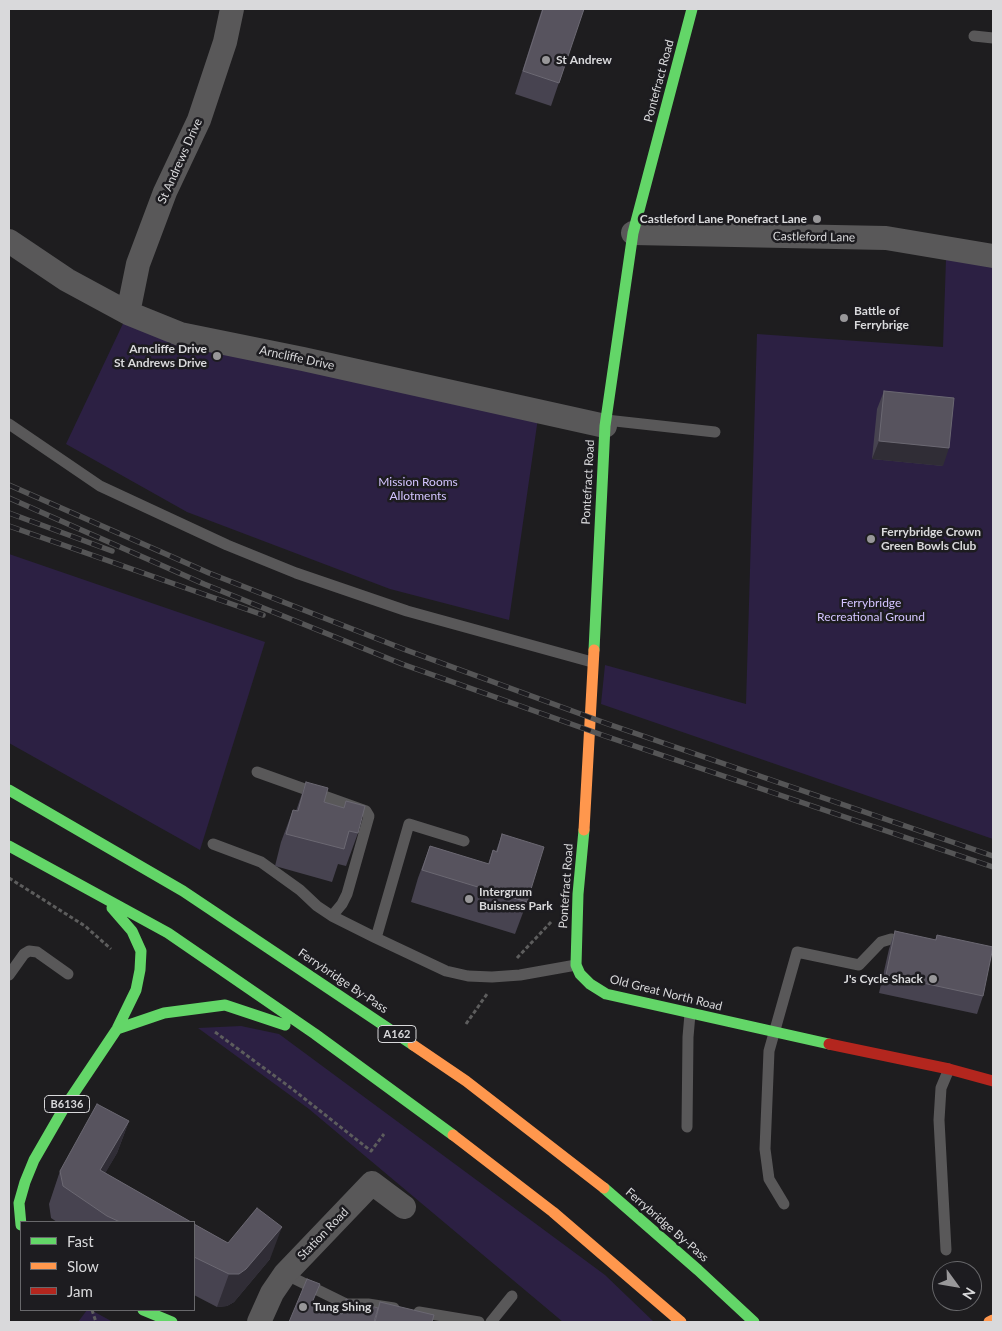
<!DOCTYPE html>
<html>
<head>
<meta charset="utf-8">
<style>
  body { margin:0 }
  #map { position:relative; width:1002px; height:1331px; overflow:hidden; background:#1e1d1f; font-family:Lato,sans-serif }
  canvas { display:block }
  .frame { position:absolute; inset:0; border:10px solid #d9d9db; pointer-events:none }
  .legend { position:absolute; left:20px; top:1221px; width:175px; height:90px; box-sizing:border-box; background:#1d1c20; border:1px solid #68686b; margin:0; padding:6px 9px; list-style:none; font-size:15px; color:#d9d9db }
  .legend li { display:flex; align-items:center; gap:10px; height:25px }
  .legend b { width:25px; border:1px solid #68686b }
  .north { position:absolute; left:932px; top:1261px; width:50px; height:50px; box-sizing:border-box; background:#1d1c20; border:1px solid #68686b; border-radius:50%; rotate:122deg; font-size:14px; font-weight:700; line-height:20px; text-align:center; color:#d9d9db }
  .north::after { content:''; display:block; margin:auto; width:18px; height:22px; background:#989799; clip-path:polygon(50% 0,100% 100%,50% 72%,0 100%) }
</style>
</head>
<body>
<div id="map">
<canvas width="1002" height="1331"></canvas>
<div class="frame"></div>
<ul class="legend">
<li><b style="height:6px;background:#63d668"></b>Fast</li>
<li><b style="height:6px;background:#ff974d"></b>Slow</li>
<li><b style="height:6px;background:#b3261e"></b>Jam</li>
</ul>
<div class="north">N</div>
</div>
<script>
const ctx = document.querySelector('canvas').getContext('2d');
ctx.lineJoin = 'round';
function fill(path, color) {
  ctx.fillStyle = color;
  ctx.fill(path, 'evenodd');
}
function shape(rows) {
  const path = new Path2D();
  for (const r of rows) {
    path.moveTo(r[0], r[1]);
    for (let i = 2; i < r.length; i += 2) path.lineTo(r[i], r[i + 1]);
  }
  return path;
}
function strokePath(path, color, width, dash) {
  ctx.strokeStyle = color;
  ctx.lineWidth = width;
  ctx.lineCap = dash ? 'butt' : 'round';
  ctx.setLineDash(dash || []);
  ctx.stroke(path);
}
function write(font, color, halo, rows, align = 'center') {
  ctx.font = font + ' Lato,sans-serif';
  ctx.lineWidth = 5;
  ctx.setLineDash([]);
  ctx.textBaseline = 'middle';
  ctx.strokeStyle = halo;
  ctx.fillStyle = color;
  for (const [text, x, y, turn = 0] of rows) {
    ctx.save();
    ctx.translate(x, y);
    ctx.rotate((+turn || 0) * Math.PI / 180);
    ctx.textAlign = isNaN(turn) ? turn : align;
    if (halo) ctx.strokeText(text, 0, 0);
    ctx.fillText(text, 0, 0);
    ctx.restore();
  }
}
fill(shape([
  [946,259,993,267,993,839,601,704,605,665,746,704,757,334,943,347],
  [128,313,539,411,509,620,390,589,187,512,66,444],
  [9,554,265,642,200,850,9,743],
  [241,1026,279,1034,605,1275,654,1322,563,1322,309,1109,198,1028],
  [87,1310,91,1310,113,1322,78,1322]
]), '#2c2043');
strokePath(shape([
  [9,878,85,926,111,949],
  [517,958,552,921],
  [466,1024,487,994],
  [215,1032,291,1088,371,1151,384,1134],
  [92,1310,96,1322]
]), '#5d5d5d', 3, [4, 2.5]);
strokePath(shape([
  [974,36,993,38],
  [606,420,715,432],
  [9,424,100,486,227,545,296,573,407,611,592,662],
  [257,772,366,811,369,816,347,894,342,904,332,916],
  [213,844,261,862,300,890,317,906,332,916,376,938,446,971,468,976,492,977,520,975,576,965],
  [376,938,409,824,464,841],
  [9,975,24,954,29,951,37,952,68,974],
  [687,1127,688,1037,690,1014],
  [784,1204,769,1179,765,1149,769,1051,797,952,859,965,881,942,891,939,906,942],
  [946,1250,939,1120,941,1088,949,1069],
  [285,1274,346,1304,368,1304,394,1308],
  [419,1312,479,1322],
  [491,1322,512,1296]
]), '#595859', 11);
strokePath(shape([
  [633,233,886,238,993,256],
  [9,241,67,280,128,313,180,334,303,359,605,426],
  [128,313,138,264,165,192,199,120,225,42,232,9],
  [259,1322,272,1293,285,1274,372,1183,404,1207]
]), '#595859', 24);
strokePath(shape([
  [594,650,605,426,633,233,692,9],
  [9,790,183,891,413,1045],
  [584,830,578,894,576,965,580,974,590,984,606,994,829,1044],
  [9,846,168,933,315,1034,453,1135],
  [117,1029,164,1013,225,1005,285,1025],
  [25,1182,34,1160,64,1108,117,1029,136,990,140,970,141,951,132,931,112,908],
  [604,1188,698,1270,754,1322],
  [21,1225,19,1203,25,1182],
  [143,1310,172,1322]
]), '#63d668', 11);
strokePath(shape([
  [584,830,594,650],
  [413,1045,466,1081,604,1188],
  [453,1135,553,1212,681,1322],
  [989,1322,993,1320]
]), '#ff974d', 11);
strokePath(shape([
  [829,1044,949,1069,993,1081]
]), '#b3261e', 11);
const rail = shape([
  [9,485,209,573,406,650,608,724,993,856],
  [9,498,204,584,402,664,605,736,993,867],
  [9,513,112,551],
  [9,526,263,615]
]);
strokePath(rail, '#555556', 5.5);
strokePath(rail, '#1d1c20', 4, [11]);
fill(shape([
  [542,9,584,9,551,106,515,94],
  [884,391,943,466,872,459,877,409],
  [306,782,324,802,344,808,346,801,358,833,346,866,338,864,332,882,275,866,281,842,293,810,296,811],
  [502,834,527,902,515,934,411,902,418,878,430,846,488,864,493,850,496,851],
  [895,931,935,940,937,935,983,996,977,1014,879,993,889,949],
  [129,1121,117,1153,105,1173,191,1222,57,1222,51,1218,49,1204,60,1171],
  [194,1224,228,1243,270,1259,234,1302,227,1306,217,1307,194,1295]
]), '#474350');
fill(shape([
  [879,441,949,448,943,466,872,459],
  [129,1121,117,1153,88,1203,100,1170],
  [282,1227,270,1259,234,1302,227,1306,217,1307,229,1274]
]), '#302d36');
const building = shape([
  [543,9,584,9,559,83,523,71,543,9],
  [884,391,954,398,949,448,879,441,884,391],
  [306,782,328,788,324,802,344,808,346,801,365,806,358,833,349,831,344,849,286,834,293,810,298,811,306,782],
  [502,834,544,847,527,902,422,870,430,846,489,864,493,850,497,852,502,834],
  [895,931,936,940,937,935,993,947,983,996,886,975,895,931],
  [97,1104,129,1121,100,1170,191,1222,120,1222,107,1216,63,1186,60,1171,97,1104],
  [257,1208,282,1227,246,1269,239,1274,229,1274,194,1257,194,1224,228,1243,257,1208],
  [307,1279,320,1284,311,1305,314,1307,342,1314,346,1299,378,1308,374,1322,289,1322,307,1279],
  [380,1302,434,1315,432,1322,375,1322,380,1302]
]);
fill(building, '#57535e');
strokePath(building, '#6b6872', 1);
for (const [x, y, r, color] of [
  [546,60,5,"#989799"],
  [817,219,5,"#989799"],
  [844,318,5,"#989799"],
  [217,356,5,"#989799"],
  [871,539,5,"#989799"],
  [469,899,5,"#989799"],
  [933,979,5,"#989799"],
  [303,1307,5,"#989799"]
]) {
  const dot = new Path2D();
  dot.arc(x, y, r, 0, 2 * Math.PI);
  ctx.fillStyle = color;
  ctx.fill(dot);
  strokePath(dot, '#1d1c20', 2);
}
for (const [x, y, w] of [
  [397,1034,38],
  [67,1104,45]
]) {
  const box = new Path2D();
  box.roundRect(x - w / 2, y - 8.5, w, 17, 4);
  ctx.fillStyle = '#1d1c20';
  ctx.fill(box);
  strokePath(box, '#d9d9db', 1);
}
write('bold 11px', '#d9d9db', null, [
  ["A162",397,1034],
  ["B6136",67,1104]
]);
write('bold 12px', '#d9d9db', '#1d1c20', [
  ["St Andrew",556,60],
  ["Castleford Lane Ponefract Lane",807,219,"right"],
  ["Battle of",854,311],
  ["Ferrybrige",854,325],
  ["Arncliffe Drive",207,349,"right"],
  ["St Andrews Drive",207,363,"right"],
  ["Ferrybridge Crown",881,532],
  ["Green Bowls Club",881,546],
  ["Intergrum",479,892],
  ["Buisness Park",479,906],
  ["J's Cycle Shack",923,979,"right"],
  ["Tung Shing",313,1307]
], 'left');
write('12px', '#d9d9db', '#1d1c20', [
  ["Pontefract Road",659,81,-75],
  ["St Andrews Drive",180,161,-66],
  ["Castleford Lane",814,237,1],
  ["Arncliffe Drive",297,358,12],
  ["Pontefract Road",588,482,-87],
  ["Pontefract Road",566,886,-86],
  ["Ferrybridge By-Pass",343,981,34],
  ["Old Great North Road",666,993,14],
  ["Ferrybridge By-Pass",667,1225,41],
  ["Station Road",323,1234,-46]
]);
write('12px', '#d4c5ff', '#1d1c20', [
  ["Mission Rooms",418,482],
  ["Allotments",418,496],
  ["Ferrybridge",871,603],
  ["Recreational Ground",871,617]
]);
</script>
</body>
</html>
